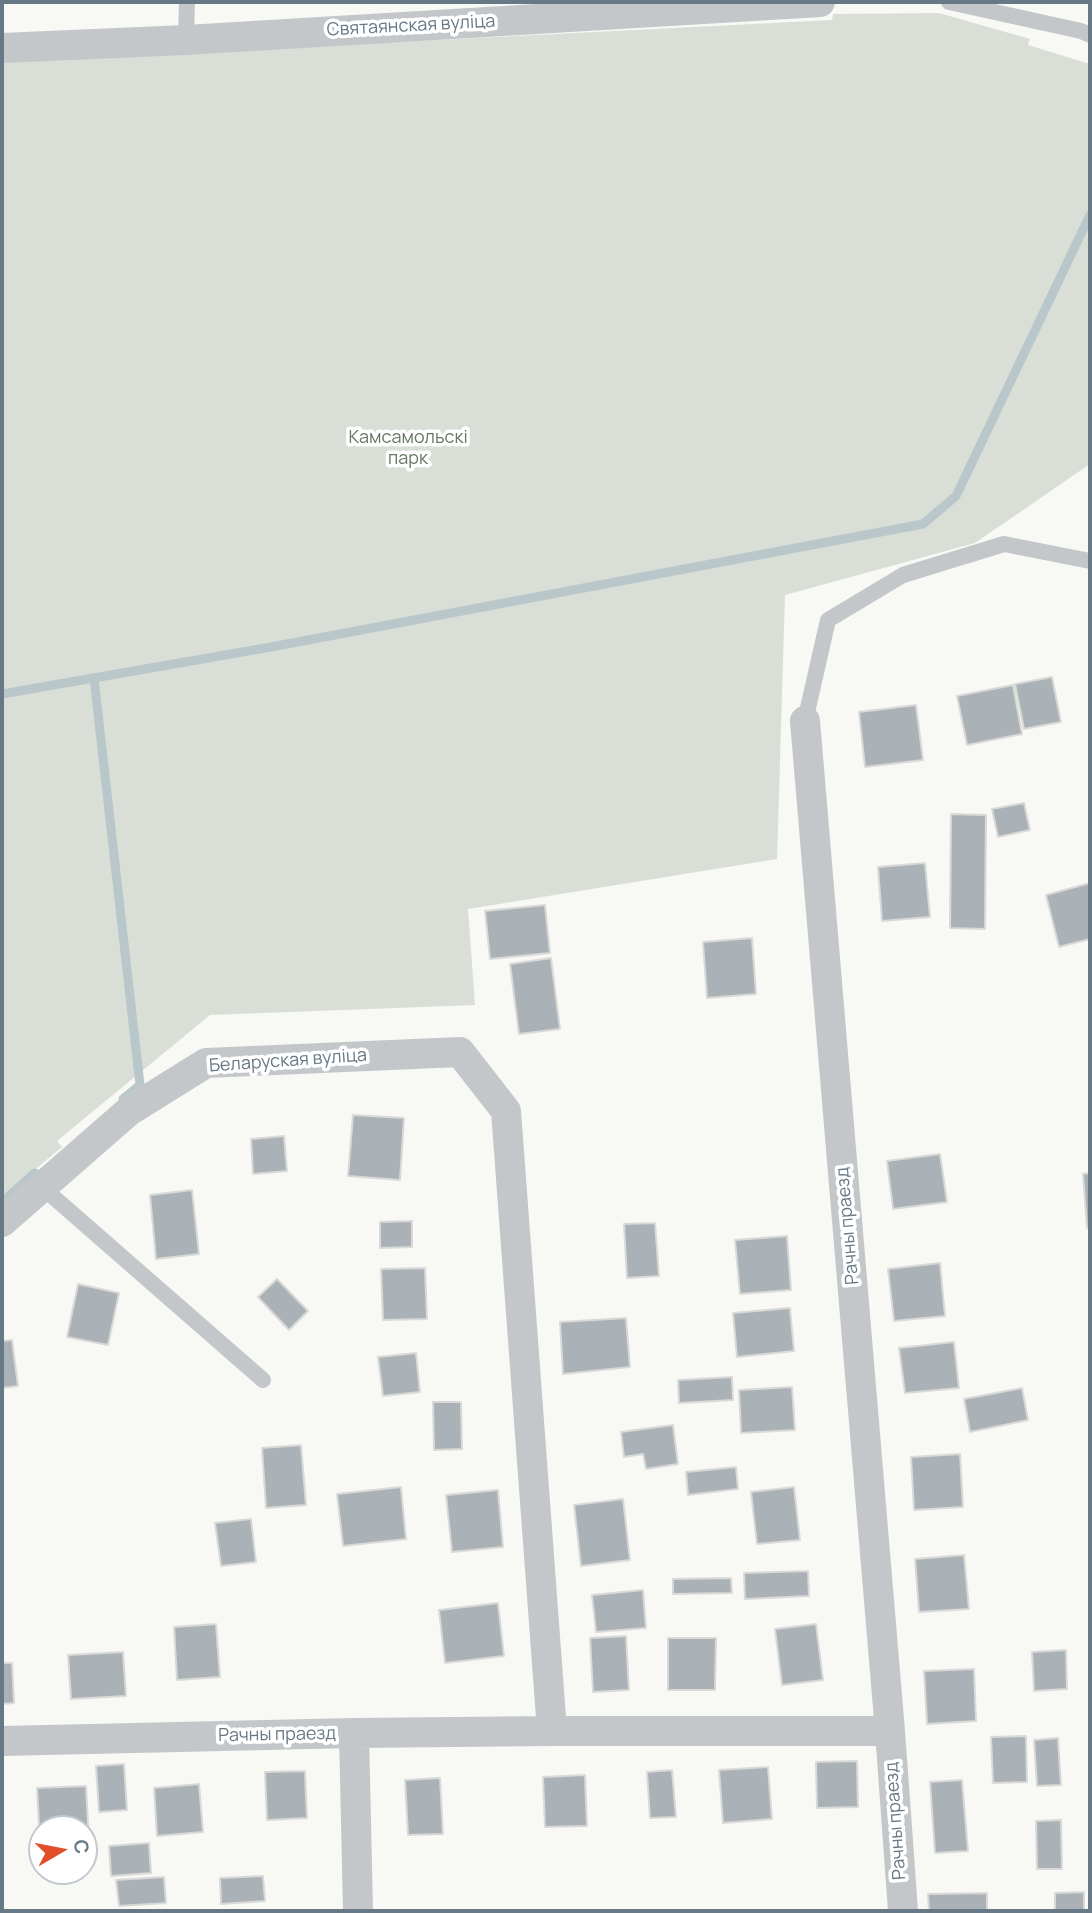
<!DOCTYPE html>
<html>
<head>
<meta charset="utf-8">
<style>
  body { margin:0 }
  #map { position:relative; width:1092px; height:1913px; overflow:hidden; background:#f8f8f5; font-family:Manrope,sans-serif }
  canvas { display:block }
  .frame { position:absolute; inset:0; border:4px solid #677986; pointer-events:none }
  .north { position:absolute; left:28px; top:1815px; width:70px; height:70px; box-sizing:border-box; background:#fff; border:2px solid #c2c9cf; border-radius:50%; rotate:80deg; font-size:19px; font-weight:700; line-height:28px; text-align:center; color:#677986 }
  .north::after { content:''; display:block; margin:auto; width:24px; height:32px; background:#e24e2a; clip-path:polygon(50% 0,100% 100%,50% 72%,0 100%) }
</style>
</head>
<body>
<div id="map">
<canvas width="1092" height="1913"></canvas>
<div class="frame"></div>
<div class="north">С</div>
</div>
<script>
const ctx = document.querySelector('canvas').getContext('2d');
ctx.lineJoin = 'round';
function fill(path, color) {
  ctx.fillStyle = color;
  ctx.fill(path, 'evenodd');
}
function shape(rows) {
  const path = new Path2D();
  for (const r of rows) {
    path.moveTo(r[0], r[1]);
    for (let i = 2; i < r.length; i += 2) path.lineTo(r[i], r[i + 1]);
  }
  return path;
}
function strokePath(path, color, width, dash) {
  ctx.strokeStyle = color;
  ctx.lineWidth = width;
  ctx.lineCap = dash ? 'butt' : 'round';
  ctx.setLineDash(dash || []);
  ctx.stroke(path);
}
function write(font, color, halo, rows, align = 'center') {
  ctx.font = font + ' Manrope,sans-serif';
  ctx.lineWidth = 7;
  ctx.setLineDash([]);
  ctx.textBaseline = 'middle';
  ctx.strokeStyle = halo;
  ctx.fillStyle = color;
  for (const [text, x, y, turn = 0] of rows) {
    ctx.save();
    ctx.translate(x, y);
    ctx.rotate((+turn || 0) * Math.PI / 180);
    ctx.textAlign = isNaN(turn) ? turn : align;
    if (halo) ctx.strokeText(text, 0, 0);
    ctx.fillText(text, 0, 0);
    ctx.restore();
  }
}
fill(shape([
  [939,13,1030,39,1028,45,1090,64,1090,464,975,543,785,595,777,859,468,909,475,1005,210,1015,57,1141,62,1147,2,1197,2,62,832,20,833,14]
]), '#d9dfd6');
strokePath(shape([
  [94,678,140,1085,123,1099],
  [2,694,271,647,923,524,956,496,1090,215],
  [2,1202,35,1173]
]), '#b9c7ca', 9);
const building = shape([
  [1052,677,1061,722,1024,729,1015,684,1052,677],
  [1013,685,1022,734,967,745,957,696,1013,685],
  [916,705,923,760,865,767,859,712,916,705],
  [1024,803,1030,830,998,837,992,809,1024,803],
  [951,814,986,815,985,929,950,928,951,814],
  [925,863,930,917,882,921,878,867,925,863],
  [1090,883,1090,939,1059,947,1046,895,1090,883],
  [545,905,550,953,490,959,485,911,545,905],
  [752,938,756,994,707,998,703,942,752,938],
  [551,958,560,1029,519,1034,510,964,551,958],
  [353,1115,404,1118,400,1180,348,1176,353,1115],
  [284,1136,287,1171,253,1174,251,1139,284,1136],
  [940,1154,947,1202,893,1209,887,1161,940,1154],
  [1090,1173,1090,1228,1087,1228,1083,1174,1090,1173],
  [192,1190,199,1254,156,1259,150,1195,192,1190],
  [412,1221,412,1247,380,1248,380,1222,412,1221],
  [655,1223,659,1276,627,1278,624,1224,655,1223],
  [787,1236,791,1290,740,1294,735,1240,787,1236],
  [940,1263,945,1316,894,1321,888,1269,940,1263],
  [425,1268,427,1319,383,1320,381,1269,425,1268],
  [277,1279,308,1311,289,1330,258,1297,277,1279],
  [78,1284,119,1293,108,1345,67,1337,78,1284],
  [790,1308,794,1351,737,1357,733,1313,790,1308],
  [626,1318,630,1367,563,1374,560,1322,626,1318],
  [12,1340,18,1386,2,1388,2,1341,12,1340],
  [954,1342,959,1388,905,1393,899,1348,954,1342],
  [416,1353,420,1392,383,1396,378,1357,416,1353],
  [732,1377,733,1400,679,1403,678,1380,732,1377],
  [792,1387,795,1430,741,1433,739,1390,792,1387],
  [1022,1388,1028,1420,970,1432,964,1399,1022,1388],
  [433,1402,461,1402,462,1449,434,1450,433,1402],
  [673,1425,678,1464,646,1469,643,1454,624,1457,621,1432,673,1425],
  [301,1445,306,1505,266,1508,262,1448,301,1445],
  [960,1454,963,1507,914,1510,911,1457,960,1454],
  [736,1467,738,1489,688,1495,686,1472,736,1467],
  [401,1487,406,1539,343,1546,337,1494,401,1487],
  [794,1487,800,1540,757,1544,751,1492,794,1487],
  [498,1490,503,1547,452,1552,446,1495,498,1490],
  [623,1499,630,1560,581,1566,574,1505,623,1499],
  [251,1519,256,1562,221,1566,215,1523,251,1519],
  [964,1555,969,1609,919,1612,915,1559,964,1555],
  [808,1571,809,1596,745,1599,744,1573,808,1571],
  [731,1578,732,1593,673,1594,673,1579,731,1578],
  [643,1590,646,1628,596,1632,592,1595,643,1590],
  [498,1603,504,1656,445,1663,439,1610,498,1603],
  [216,1624,220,1677,177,1680,174,1627,216,1624],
  [816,1624,823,1680,782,1685,775,1629,816,1624],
  [626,1636,629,1690,593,1692,590,1638,626,1636],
  [668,1638,716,1638,715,1690,668,1690,668,1638],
  [1066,1650,1067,1689,1034,1691,1032,1652,1066,1650],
  [123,1652,126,1696,71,1699,68,1655,123,1652],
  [2,1663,12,1663,14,1703,2,1704,2,1663],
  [974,1669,976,1721,927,1724,924,1671,974,1669],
  [1026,1736,1027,1782,993,1783,991,1737,1026,1736],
  [1058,1738,1061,1785,1037,1786,1034,1740,1058,1738],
  [857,1761,858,1807,817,1808,816,1762,857,1761],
  [124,1764,127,1810,99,1812,96,1766,124,1764],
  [768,1767,772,1819,723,1823,719,1770,768,1767],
  [672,1770,676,1817,650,1818,647,1772,672,1770],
  [305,1771,307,1818,267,1820,265,1772,305,1771],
  [585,1775,587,1826,545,1827,543,1777,585,1775],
  [440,1778,443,1834,408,1835,405,1780,440,1778],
  [962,1780,968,1851,935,1853,930,1782,962,1780],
  [199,1784,203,1832,157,1836,154,1788,199,1784],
  [86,1786,89,1842,84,1842,84,1829,42,1829,42,1844,40,1844,37,1788,86,1786],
  [1061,1820,1062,1869,1037,1869,1036,1821,1061,1820],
  [149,1843,151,1873,111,1876,109,1846,149,1843],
  [263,1876,265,1901,221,1904,220,1878,263,1876],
  [164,1877,166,1903,119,1906,116,1880,164,1877],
  [1084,1892,1084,1911,1055,1911,1055,1893,1084,1892],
  [987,1893,987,1911,929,1911,928,1894,987,1893]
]);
fill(building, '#aab2b8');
strokePath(building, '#d9d9d7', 2);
strokePath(shape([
  [949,2,1081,31,1090,35],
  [186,40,187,2],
  [805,721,828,620,903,575,1004,544,1090,561],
  [42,1187,263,1380]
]), '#c3c7ca', 16);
strokePath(shape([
  [2,48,186,40,820,2],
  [805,721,890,1731,903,1911],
  [2,1222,129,1111,206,1063,460,1052,506,1111,552,1731],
  [354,1733,358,1911],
  [2,1741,354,1733,552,1731,890,1731]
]), '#c3c7ca', 30);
write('18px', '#677986', '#fff', [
  ["Святаянская вуліца",411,26,-3],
  ["Беларуская вуліца",288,1061,-4],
  ["Рачны праезд",848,1226,-95],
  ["Рачны праезд",277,1735,-1],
  ["Рачны праезд",896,1821,-94]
]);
write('18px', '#667862', '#fff', [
  ["Камсамольскі",408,438],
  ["парк",408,459]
]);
</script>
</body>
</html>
